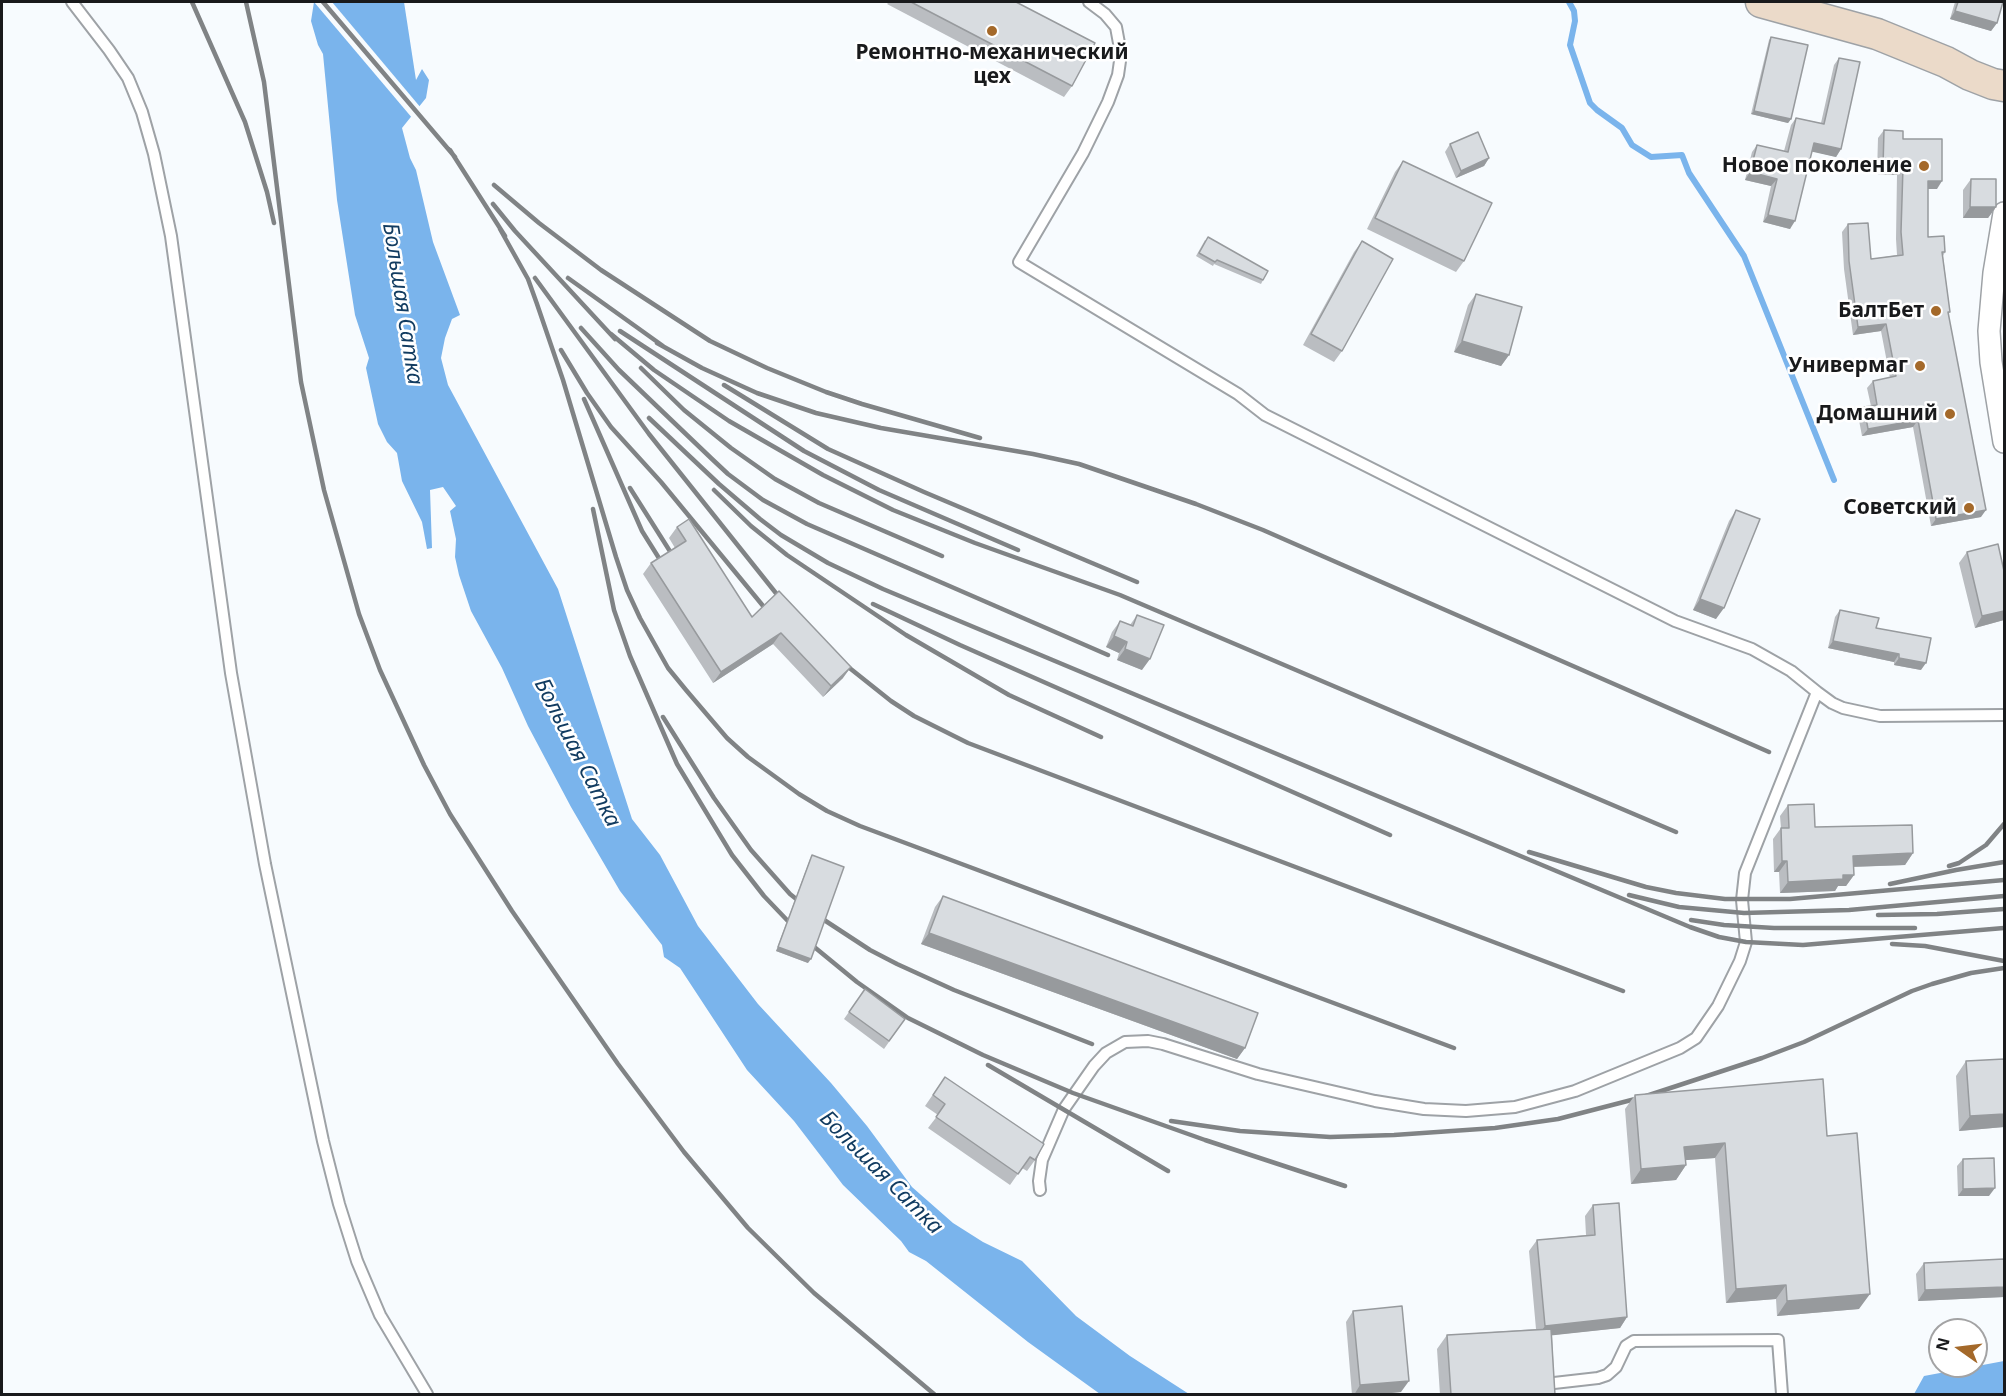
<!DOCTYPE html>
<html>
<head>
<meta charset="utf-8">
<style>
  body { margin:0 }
  #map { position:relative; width:2006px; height:1396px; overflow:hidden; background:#f7fbfe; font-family:"Noto Sans",sans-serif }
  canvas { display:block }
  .frame { position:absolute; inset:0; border:3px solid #191a1c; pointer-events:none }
  .north { position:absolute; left:1928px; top:1318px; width:60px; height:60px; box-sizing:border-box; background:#fff; border:2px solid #a3a3a4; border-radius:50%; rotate:284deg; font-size:16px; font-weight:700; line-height:24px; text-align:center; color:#191a1c }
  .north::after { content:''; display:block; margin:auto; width:21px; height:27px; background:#a4692a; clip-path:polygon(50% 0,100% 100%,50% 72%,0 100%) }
</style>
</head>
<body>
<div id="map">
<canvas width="2006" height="1396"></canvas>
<div class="frame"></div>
<div class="north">N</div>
</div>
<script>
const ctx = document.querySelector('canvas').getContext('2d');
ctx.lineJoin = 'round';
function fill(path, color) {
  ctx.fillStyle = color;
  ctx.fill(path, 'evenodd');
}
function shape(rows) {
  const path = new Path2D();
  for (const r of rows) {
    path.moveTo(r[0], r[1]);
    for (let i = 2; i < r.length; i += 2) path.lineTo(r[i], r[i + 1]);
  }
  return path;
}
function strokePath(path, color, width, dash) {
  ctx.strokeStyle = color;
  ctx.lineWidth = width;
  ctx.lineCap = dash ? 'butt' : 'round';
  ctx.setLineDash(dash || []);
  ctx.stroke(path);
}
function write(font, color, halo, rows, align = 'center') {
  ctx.font = font + ' "Noto Sans",sans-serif';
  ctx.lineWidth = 5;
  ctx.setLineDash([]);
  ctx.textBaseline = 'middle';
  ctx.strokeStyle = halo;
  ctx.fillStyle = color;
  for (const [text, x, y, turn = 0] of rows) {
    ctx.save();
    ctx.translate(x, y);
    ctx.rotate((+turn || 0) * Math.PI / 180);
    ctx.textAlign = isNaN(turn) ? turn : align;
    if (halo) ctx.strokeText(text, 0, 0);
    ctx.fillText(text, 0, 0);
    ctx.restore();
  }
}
fill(shape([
  [314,2,404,2,416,80,422,69,429,80,426,98,402,128,410,158,416,170,433,242,460,315,452,319,445,338,441,358,448,385,558,589,632,819,660,855,698,926,758,1004,831,1083,867,1126,912,1187,953,1223,983,1242,1022,1261,1076,1316,1130,1356,1189,1394,1100,1394,1028,1342,926,1261,909,1252,901,1241,843,1185,794,1121,747,1070,680,968,664,957,662,945,620,891,571,807,528,726,502,668,471,611,459,575,455,557,456,539,450,511,456,506,443,487,430,490,432,548,427,549,422,522,402,481,397,453,387,442,378,424,366,368,369,358,355,315,337,200,323,54,318,45,311,21],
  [2004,1361,2004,1394,1914,1394,1924,1376]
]), '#7ab4ec');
fill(shape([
  [314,2,332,2,421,108,413,119]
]), '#f7fbfe');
strokePath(shape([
  [1569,2,1574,11,1575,21,1570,45,1590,103,1597,110,1622,128,1632,145,1651,157,1682,155,1689,173,1744,256,1834,480]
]), '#7ab4ec', 6);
const lane = shape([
  [72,2,109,50,128,78,142,112,154,154,171,236,231,673,265,864,323,1141,339,1204,357,1261,380,1315,427,1394],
  [1817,692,1832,703,1843,708,1880,716,2004,715],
  [1040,1190,1039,1181,1042,1160,1064,1109,1094,1066,1106,1053,1125,1042,1148,1041,1163,1044,1258,1074,1375,1101,1424,1109,1466,1111,1515,1107,1575,1091,1680,1048,1696,1038,1718,1006,1740,961,1746,942,1742,900,1745,873,1817,692,1791,671,1752,649,1675,621,1265,415,1238,394,1019,262,1083,153,1108,102,1118,75,1121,54,1116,27,1105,14,1089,2],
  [1554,1383,1598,1378,1607,1375,1616,1367,1626,1346,1634,1341,1778,1340,1782,1394]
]);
const street = shape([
  [2004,213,1994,273,1989,331,1991,362,2004,442]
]);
const secondary = shape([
  [1761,2,1877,34,1946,62,1970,75,1993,84,2004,86]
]);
strokePath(lane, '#9ea2a6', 14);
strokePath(street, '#9ea2a6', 24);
strokePath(secondary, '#9ea2a6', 33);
strokePath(lane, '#fff', 10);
strokePath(street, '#fff', 21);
strokePath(secondary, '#ebdac9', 30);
strokePath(shape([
  [192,2,245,122,267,192,274,223],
  [246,2,264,82,301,382,324,490,359,614,380,670,424,765,450,814,512,911,618,1064,684,1152,748,1228,814,1293,934,1394],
  [323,2,455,157],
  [450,150,505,236],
  [494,185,539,223,601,270,710,341,767,368,826,392,862,404,980,438],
  [493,204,515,231,615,339],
  [500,229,528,279,537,304,563,380,616,557,627,590,640,618,668,668,686,690,727,738,748,757,799,794,827,811,860,826,1454,1048],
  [535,278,649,434,787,607],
  [568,278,663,346],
  [581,328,619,370,712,459,728,474,763,500,807,524,1108,655],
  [620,331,804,451,879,490,1018,550],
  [611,334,654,370,729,421,823,475,893,510,975,543,1120,595,1676,832],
  [657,343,702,368,757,393,816,413,881,428,1033,454,1079,464,1196,504,1263,530,1769,752],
  [561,350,587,393,611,427,661,482,773,618],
  [641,368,684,410,731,448,775,479,819,503,942,556],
  [724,385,828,449,924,492,1137,582],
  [584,399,642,531,667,571],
  [649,418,719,484,760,519,781,535,828,563,883,589,1690,927,1719,937,1746,942,1803,945,2004,928],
  [630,488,678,564],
  [714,490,751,526,787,555,906,635,1009,695,1101,737],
  [593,509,614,610,630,656,677,764,732,855,764,896,807,941,857,982,908,1018,983,1055,1073,1093,1205,1140,1345,1186],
  [873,604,960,645,1390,835],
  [837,658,891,701,914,716,968,743,1623,991],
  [663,717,714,798,751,850,790,894,815,914,870,950,897,964,954,990,1092,1044],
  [1529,852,1646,887,1676,893,1725,899,1790,899,2004,880],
  [1949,866,1959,863,1986,845,2004,824],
  [1890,884,1956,870,2004,862],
  [1629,895,1679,907,1744,913,1849,910,2004,896],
  [1878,915,1937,914,2004,909],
  [1691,920,1724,925,1774,928,1915,928],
  [1892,944,1925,946,2004,961],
  [988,1065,1168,1171],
  [1171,1121,1240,1131,1330,1137,1394,1135,1495,1128,1558,1119,1643,1097,1762,1058,1804,1042,1912,991,1932,984,1971,973,2004,968]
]), '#808385', 4.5);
fill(shape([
  [889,2,1016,2,1072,86,1064,97,887,4],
  [1955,2,2003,2,1997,23,1991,31,1950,19],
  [1771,37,1791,119,1788,123,1751,114,1769,40],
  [1839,58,1841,149,1836,157,1812,151,1790,229,1763,222,1771,186,1745,180,1752,152,1757,145,1784,151,1791,125,1796,118,1821,123,1834,65],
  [1884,130,1903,139,1937,189,1928,189,1928,237,1945,252,1943,256,1950,312,1948,314,1981,517,1931,526,1913,427,1862,436,1858,415,1864,407,1871,406,1867,388,1873,381,1890,378,1881,331,1853,335,1844,269,1842,232,1848,224,1871,259,1897,255,1896,239,1897,175,1877,174,1878,138],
  [1450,144,1489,158,1484,166,1456,178,1445,152],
  [1403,161,1464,261,1456,272,1367,229,1395,172],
  [1971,179,1996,207,1988,218,1963,218,1963,190],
  [1205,240,1263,280,1261,284,1214,264,1213,266,1196,256],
  [1362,241,1342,351,1334,362,1303,345,1354,252],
  [1476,294,1509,355,1501,366,1454,352,1468,305],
  [1736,510,1716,619,1693,610,1729,521],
  [677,527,752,617,779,591,843,678,823,697,773,644,713,683,643,574,651,563,675,548,669,538],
  [1967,552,2004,620,1975,628,1959,563],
  [1840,610,1876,628,1921,670,1894,665,1894,662,1828,648,1835,617],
  [1137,615,1142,670,1117,660,1119,653,1106,647,1112,632,1120,621,1130,625],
  [1788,805,1815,827,1913,853,1905,865,1854,867,1854,875,1846,886,1838,886,1835,891,1780,893,1779,872,1774,872,1773,839,1781,828,1780,816],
  [812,855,808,963,776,951,810,859],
  [943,896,1245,1048,1237,1059,921,944,935,907],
  [865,989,905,1019,884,1049,844,1019],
  [2004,1059,2004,1127,1959,1131,1956,1076,1966,1061],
  [945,1077,1035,1160,1027,1171,1022,1168,1010,1185,928,1128,938,1115,925,1106],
  [1635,1095,1827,1136,1859,1309,1777,1316,1776,1299,1726,1303,1715,1158,1686,1160,1686,1165,1676,1180,1631,1184,1625,1109],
  [1963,1159,1989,1196,1958,1196,1957,1166],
  [1593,1205,1627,1317,1620,1328,1552,1335,1555,1395,1440,1395,1437,1349,1447,1335,1536,1329,1529,1251,1537,1240,1586,1235,1585,1216],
  [2004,1259,2004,1297,1918,1301,1916,1274,1924,1263],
  [1353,1311,1401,1392,1371,1395,1352,1395,1346,1322]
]), '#babdc1');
fill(shape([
  [1955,11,1997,23,1991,31,1950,19],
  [1754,111,1791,119,1788,123,1751,114],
  [1814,143,1841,149,1836,157,1809,151],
  [1489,158,1484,166,1456,178,1461,171],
  [1883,167,1903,167,1897,175,1877,174],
  [1750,172,1777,179,1771,186,1745,180],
  [1928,181,1942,181,1937,189,1923,189],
  [1970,207,1996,207,1988,218,1963,218],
  [1768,215,1795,221,1790,229,1763,222],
  [1886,324,1881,331,1853,335,1858,327],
  [1462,341,1509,355,1501,366,1454,352],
  [1918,420,1913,427,1862,436,1868,429],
  [1986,510,1981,517,1931,526,1936,519],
  [1700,599,1724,608,1716,619,1693,610],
  [2004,611,2004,620,1975,628,1982,616],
  [781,633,773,644,713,683,721,672],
  [1114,636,1127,642,1119,653,1106,647],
  [1833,641,1899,654,1894,662,1828,648],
  [1125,649,1150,659,1142,670,1117,660],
  [1899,658,1926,663,1921,670,1894,665],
  [851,667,843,678,823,697,831,686],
  [1913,853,1905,865,1846,867,1853,856],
  [1782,861,1787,861,1779,872,1774,872],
  [1843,875,1854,875,1846,886,1838,886,1835,891,1780,893,1788,882],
  [929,933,1245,1048,1237,1059,921,944],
  [778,947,811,959,808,963,776,951],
  [2004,1114,2004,1127,1959,1131,1970,1116],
  [1725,1143,1715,1158,1674,1161,1684,1147],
  [1686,1165,1676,1180,1631,1184,1641,1169],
  [1995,1188,1989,1196,1958,1196,1963,1189],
  [1786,1285,1776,1299,1726,1303,1736,1289],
  [2004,1287,2004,1297,1918,1301,1925,1290],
  [1870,1294,1859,1309,1777,1316,1787,1301],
  [1627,1317,1620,1328,1537,1337,1545,1326],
  [1409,1381,1401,1392,1371,1395,1354,1395,1360,1385]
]), '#979a9d');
const building = shape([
  [911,2,1016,2,1095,43,1072,86,911,2],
  [1958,2,2003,2,1997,23,1955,11,1958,2],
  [1771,37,1808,45,1791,119,1754,111,1771,37],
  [1839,58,1860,62,1841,149,1814,143,1795,221,1768,215,1777,179,1750,172,1757,145,1788,152,1796,118,1824,124,1839,58],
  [1884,130,1903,131,1903,139,1942,139,1942,181,1928,181,1928,237,1944,236,1945,252,1942,252,1950,312,1948,312,1986,510,1936,519,1918,420,1868,429,1864,407,1877,405,1873,381,1896,376,1886,324,1858,327,1849,261,1848,224,1868,223,1871,259,1903,255,1901,232,1903,167,1883,167,1884,130],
  [1478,132,1489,158,1461,171,1450,144,1478,132],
  [1403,161,1492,203,1464,261,1375,218,1403,161],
  [1971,179,1996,179,1996,207,1970,207,1971,179],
  [1208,237,1268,271,1263,280,1217,260,1215,262,1199,253,1208,237],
  [1362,241,1393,259,1342,351,1311,334,1362,241],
  [1476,294,1522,307,1509,355,1462,341,1476,294],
  [1736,510,1760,519,1724,608,1700,599,1736,510],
  [689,519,752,617,779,591,851,667,831,686,781,633,721,672,651,563,686,541,677,527,689,519],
  [1998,544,2004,571,2004,611,1982,616,1967,552,1998,544],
  [1840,610,1879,618,1876,628,1931,638,1926,663,1899,658,1899,654,1833,641,1840,610],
  [1137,615,1164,625,1150,659,1125,649,1127,642,1114,636,1120,621,1133,626,1137,615],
  [1814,804,1815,827,1912,825,1913,853,1853,856,1854,875,1843,875,1843,879,1788,882,1787,861,1782,861,1781,828,1789,828,1788,805,1814,804],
  [812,855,844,867,811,959,778,947,812,855],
  [943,896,1258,1013,1245,1048,929,933,943,896],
  [865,989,905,1019,889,1041,849,1012,865,989],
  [2004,1059,2004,1114,1970,1116,1966,1061,2004,1059],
  [945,1077,1044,1144,1035,1160,1030,1157,1018,1174,936,1117,945,1104,933,1095,945,1077],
  [1823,1079,1827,1136,1857,1133,1870,1294,1787,1301,1786,1285,1736,1289,1725,1143,1684,1147,1686,1165,1641,1169,1635,1095,1823,1079],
  [1994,1158,1995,1188,1963,1189,1963,1159,1994,1158],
  [1619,1203,1627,1317,1545,1326,1537,1240,1595,1235,1593,1205,1619,1203],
  [2004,1259,2004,1287,1925,1290,1924,1263,2004,1259],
  [1402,1306,1409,1381,1360,1385,1353,1311,1402,1306],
  [1551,1329,1555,1395,1451,1395,1447,1335,1551,1329]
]);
fill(building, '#d8dce0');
strokePath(building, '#979a9d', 1.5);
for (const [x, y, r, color] of [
  [992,31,6,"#a4692a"],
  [1924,166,6,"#a4692a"],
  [1936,311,6,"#a4692a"],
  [1920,366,6,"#a4692a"],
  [1950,414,6,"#a4692a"],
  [1969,508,6,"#a4692a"]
]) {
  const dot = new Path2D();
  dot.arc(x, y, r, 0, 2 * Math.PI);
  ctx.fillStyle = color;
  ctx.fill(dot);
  strokePath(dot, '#fff', 2);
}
write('bold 21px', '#191a1c', '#fff', [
  ["Ремонтно-механический",992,53,"center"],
  ["цех",992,77,"center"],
  ["Новое поколение",1912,166],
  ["БалтБет",1924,311],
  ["Универмаг",1908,366],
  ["Домашний",1938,414],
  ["Советский",1957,508]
], 'right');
write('italic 22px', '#123c61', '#fff', [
  ["Большая Сатка",402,304,81],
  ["Большая Сатка",577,753,63],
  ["Большая Сатка",881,1173,45]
]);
</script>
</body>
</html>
